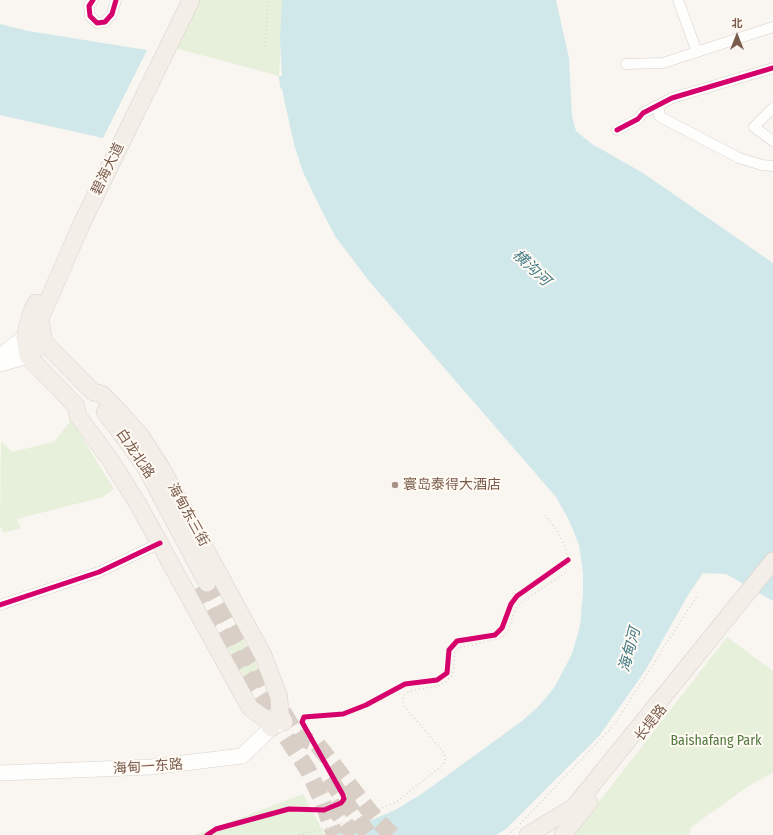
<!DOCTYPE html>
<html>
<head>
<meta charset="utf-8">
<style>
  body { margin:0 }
  #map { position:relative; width:773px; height:835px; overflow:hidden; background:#f9f5f0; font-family:"Fira Sans Condensed","Noto Sans SC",sans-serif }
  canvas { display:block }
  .north { position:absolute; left:717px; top:16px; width:40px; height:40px; -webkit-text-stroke:3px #fffaf3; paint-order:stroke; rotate:0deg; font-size:11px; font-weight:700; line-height:16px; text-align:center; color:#7a5c4d }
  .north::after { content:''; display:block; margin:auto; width:14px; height:18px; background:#7a5c4d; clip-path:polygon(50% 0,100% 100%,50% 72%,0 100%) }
</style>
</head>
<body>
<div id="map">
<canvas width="773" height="835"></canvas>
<div class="north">北</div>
</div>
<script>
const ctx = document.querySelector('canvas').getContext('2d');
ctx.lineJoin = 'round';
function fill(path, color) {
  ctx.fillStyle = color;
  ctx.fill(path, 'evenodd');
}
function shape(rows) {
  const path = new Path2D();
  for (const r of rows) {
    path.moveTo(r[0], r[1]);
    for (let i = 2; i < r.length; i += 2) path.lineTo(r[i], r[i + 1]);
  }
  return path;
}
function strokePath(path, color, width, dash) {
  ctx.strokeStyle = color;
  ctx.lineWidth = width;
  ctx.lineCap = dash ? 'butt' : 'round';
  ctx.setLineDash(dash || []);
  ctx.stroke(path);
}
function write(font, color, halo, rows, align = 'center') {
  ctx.font = font + ' "Fira Sans Condensed","Noto Sans SC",sans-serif';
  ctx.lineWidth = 4;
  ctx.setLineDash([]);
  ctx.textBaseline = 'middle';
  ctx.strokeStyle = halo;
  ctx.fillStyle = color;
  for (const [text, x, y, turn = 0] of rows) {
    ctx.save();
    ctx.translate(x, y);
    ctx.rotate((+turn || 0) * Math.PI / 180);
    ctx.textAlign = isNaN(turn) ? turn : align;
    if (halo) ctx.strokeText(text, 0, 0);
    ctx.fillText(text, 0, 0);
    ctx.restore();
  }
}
fill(shape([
  [190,0,283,0,279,76,168,46],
  [71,420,114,489,103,497,17,519,21,528,3,533,0,525,1,441,12,452,54,442],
  [240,634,263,677,246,681,225,641],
  [727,637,773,671,773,773,750,785,691,827,689,835,573,835],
  [303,794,325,835,195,835]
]), '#e7f0db');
fill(shape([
  [282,0,556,0,569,58,572,116,576,131,592,144,643,173,773,263,773,601,726,574,703,573,688,595,645,671,599,736,506,829,496,835,331,835,360,825,395,810,423,793,522,721,538,707,554,688,572,654,580,626,583,594,583,573,579,545,569,520,556,497,369,281,335,236,321,209,303,172,294,144,282,89,280,88,279,76,282,76,280,40],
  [0,24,28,31,147,50,103,138,0,115]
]), '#d0e8ea');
strokePath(shape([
  [207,583,234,631,298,737,317,744,375,818,392,835],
  [195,589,239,666,308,770,321,798,335,835],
  [329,778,369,835],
  [331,803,353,835]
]), '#d9cfc7', 17, [17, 8]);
const street = shape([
  [93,0,89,6,90,16,97,23,105,22,112,14,116,0],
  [678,0,697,52],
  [626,64,663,63,773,27],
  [662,103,659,108,659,116,672,123,739,158,762,165,773,166],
  [773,108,754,127,773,141],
  [617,130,638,119,643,113,672,98,773,68],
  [0,605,99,572,160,543]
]);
const secondary = shape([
  [0,354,4,353,25,337],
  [0,364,28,356],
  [0,773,151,767,242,756,271,728,282,723]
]);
const primary = shape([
  [191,0,82,223,40,319,44,342,93,392,102,394,122,415,140,435,162,469,263,655,279,697,280,714,284,722],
  [25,337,44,342,28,356,25,337,31,314,36,303],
  [28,356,76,406,78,416,111,461,138,504,250,708,267,720,271,728],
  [105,412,145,466,207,583],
  [528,835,574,807,773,561],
  [563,835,589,802]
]);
strokePath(street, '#d7d1cb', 11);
strokePath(secondary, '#d9d2cb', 16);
strokePath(primary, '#dad1cc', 18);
strokePath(shape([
  [265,46,268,0],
  [520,824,614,725,697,596],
  [299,835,352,821,396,802,443,765,445,760,444,753,404,706,403,699,406,693,414,690,438,686,447,681,453,674,455,652,459,648,501,638,507,633,516,608,522,602,565,573,568,560,566,549,558,532,545,515],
  [507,835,517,827]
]), '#dcd5d0', 1.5, [1, 3]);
strokePath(street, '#fefefd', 10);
strokePath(secondary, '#fefefd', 15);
strokePath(primary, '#f3eee8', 17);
strokePath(shape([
  [93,0,89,6,90,16,97,23,105,22,112,14,116,0],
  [617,130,638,119,643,113,672,98,773,68],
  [0,605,99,572,160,543],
  [207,835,216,829,289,809,324,810,341,803,344,799,343,795,302,722,304,717,343,714,366,705,405,684,437,680,447,673,449,650,457,641,495,635,502,628,511,604,517,596,568,560]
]), '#d6006c', 5);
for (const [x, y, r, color] of [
  [395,485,4,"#a69286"]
]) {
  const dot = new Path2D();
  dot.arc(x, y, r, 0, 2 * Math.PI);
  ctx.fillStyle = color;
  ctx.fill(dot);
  strokePath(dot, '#fffaf3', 1.5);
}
write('14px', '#7a5c4d', '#fffaf3', [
  ["碧海大道",108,169,-64],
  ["白龙北路",135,454,56],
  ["海甸东三街",188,515,61],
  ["长堤路",651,723,-52],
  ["海甸一东路",148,767,-4]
]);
write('14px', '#7a5c4d', '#fffaf3', [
  ["寰岛泰得大酒店",403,485]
], 'left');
write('14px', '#537a41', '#fffaf3', [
  ["Baishafang Park",716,741]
]);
write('italic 15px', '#437c86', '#fffaf3', [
  ["横沟河",531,268,43],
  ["海甸河",630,650,-75]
]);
</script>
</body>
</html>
